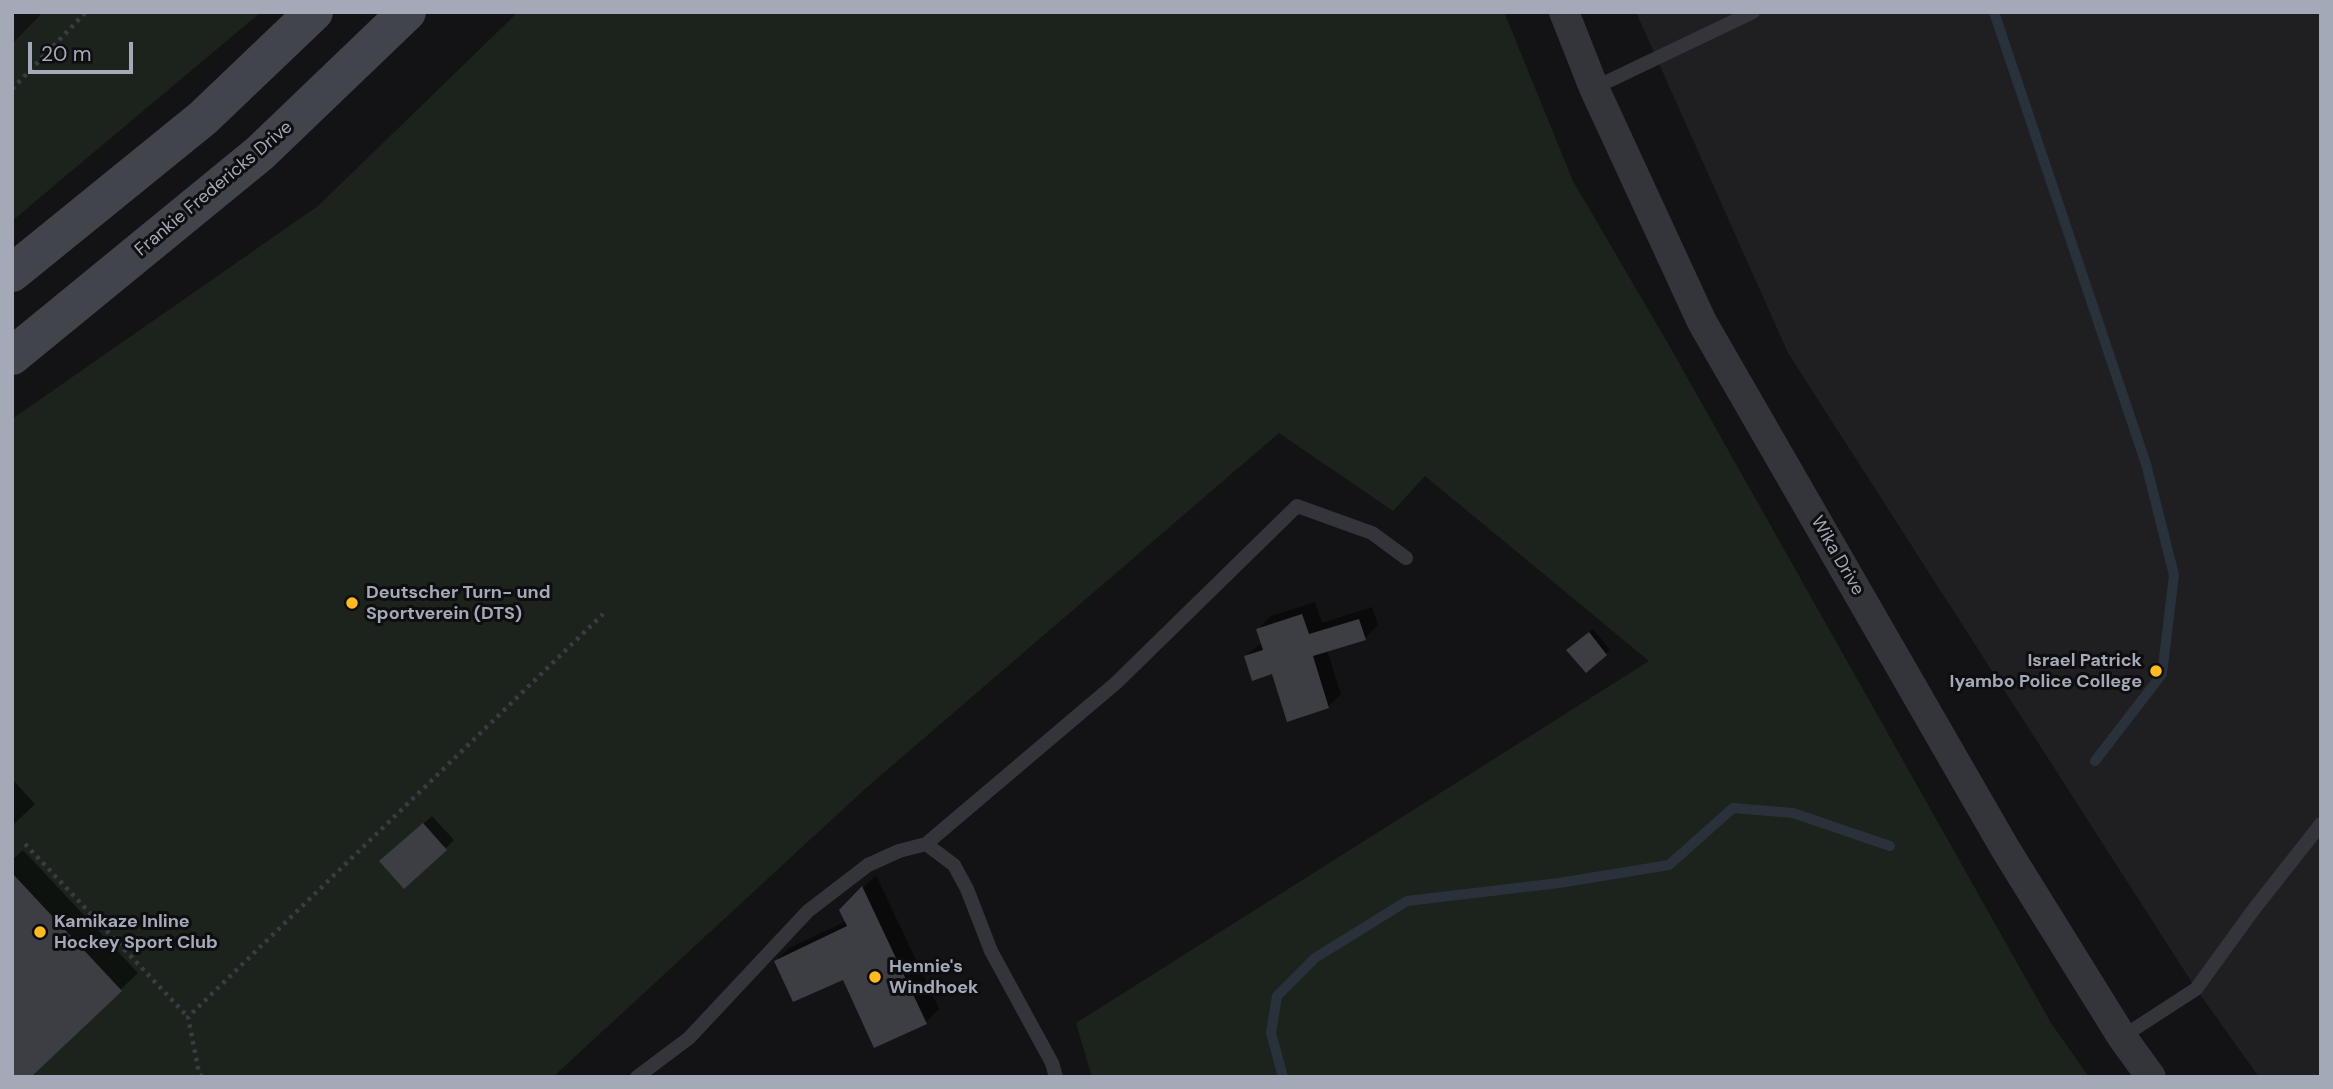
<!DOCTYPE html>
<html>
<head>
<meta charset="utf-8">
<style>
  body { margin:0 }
  #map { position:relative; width:2333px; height:1089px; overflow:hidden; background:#131315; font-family:"DM Sans",sans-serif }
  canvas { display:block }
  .frame { position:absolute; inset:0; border:14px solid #a4a9b7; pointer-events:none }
  .scale { position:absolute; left:28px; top:42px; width:105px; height:32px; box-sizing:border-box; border:4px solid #a4a9b7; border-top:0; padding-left:9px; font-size:21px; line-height:24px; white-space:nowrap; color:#a4a9b7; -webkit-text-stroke:5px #0e0e10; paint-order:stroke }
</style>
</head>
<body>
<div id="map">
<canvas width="2333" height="1089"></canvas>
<div class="frame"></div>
<div class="scale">20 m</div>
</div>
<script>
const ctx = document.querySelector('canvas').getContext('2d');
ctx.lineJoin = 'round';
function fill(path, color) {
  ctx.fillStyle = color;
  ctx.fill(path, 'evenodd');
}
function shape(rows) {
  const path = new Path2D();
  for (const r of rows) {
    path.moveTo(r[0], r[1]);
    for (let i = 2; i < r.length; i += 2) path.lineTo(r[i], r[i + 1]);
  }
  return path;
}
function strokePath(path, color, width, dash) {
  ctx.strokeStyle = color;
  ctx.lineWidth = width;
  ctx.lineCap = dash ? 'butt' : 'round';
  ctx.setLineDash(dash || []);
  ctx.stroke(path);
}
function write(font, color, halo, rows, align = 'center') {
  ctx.font = font + ' "DM Sans",sans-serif';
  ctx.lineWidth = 6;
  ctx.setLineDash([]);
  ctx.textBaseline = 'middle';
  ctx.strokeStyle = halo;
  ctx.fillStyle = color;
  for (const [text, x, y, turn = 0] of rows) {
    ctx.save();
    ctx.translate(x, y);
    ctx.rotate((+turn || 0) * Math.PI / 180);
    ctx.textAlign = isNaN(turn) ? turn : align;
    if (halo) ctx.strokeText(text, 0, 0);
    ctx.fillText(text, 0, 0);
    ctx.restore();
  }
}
fill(shape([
  [1636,12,2321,12,2321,1077,2259,1077,2196,989,1788,353]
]), '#1f1f22');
fill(shape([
  [43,12,261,12,12,221,12,44],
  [518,12,1504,12,1573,181,1670,347,2051,1023,2089,1077,1092,1077,1076,1023,1649,661,1425,476,1393,511,1279,433,866,788,553,1077,12,1077,12,419,318,206]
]), '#1b231c');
fill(shape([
  [1315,602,1322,623,1372,607,1378,625,1365,638,1327,650,1341,694,1328,707,1246,656,1262,642,1258,629,1271,616],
  [1593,629,1610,650,1586,670,1573,646],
  [12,779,35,804,12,826],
  [432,816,454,840,445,849,390,853],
  [23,850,138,973,28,1077,12,1077,12,860],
  [876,875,939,1009,926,1022,844,977,776,961,789,948,847,921,841,910]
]), '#0007');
strokePath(shape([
  [1994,12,2146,464,2174,575,2162,674,2095,761],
  [1283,1077,1271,1033,1277,996,1315,958,1407,901,1559,883,1669,865,1733,808,1793,813,1890,846]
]), '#29323a', 10);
fill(shape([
  [1302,614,1309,634,1359,619,1366,640,1313,656,1329,708,1287,722,1272,674,1252,681,1244,656,1263,650,1256,629],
  [1589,632,1607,655,1586,673,1566,650],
  [423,823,447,850,404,889,379,861],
  [12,873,122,991,31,1077,12,1077],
  [862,886,927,1024,874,1048,843,980,793,1002,774,961,847,926,839,910]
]), '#3d3e43');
strokePath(shape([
  [12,89,86,12],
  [25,844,188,1017],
  [202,1077,199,1073,188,1017,603,614]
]), '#3a3c42', 4.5, [3.5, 5]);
strokePath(shape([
  [1594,88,1753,12],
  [926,844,1116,683,1297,506,1372,533,1406,558],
  [2122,1037,2196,989,2254,909,2321,824],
  [637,1077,689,1038,808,911,868,865,899,851,926,844,954,865,967,889,991,951,1052,1063,1056,1077]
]), '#34353b', 14);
strokePath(shape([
  [1564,12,1594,88,1702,322,2006,850,2122,1037,2151,1077]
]), '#34353b', 30);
strokePath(shape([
  [12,273,203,118,314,12],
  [12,356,260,153,407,12]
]), '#42444b', 38);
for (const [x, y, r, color] of [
  [352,603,7,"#ffba22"],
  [2156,671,7,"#ffba22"],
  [40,932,7,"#ffba22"],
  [875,977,7,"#ffba22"]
]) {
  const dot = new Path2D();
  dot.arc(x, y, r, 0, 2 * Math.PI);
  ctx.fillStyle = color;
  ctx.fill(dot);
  strokePath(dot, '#0e0e10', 2.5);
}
write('18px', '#a4a9b7', '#0e0e10', [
  ["Frankie Fredericks Drive",214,189,-40],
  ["Wika Drive",1837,556,60]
]);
write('bold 18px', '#a4a9b7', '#0e0e10', [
  ["Deutscher Turn- und",366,593],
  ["Sportverein (DTS)",366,614],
  ["Israel Patrick",2142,661,"right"],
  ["Iyambo Police College",2142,682,"right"],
  ["Kamikaze Inline",54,922],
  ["Hockey Sport Club",54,943],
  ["Hennie's",889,967],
  ["Windhoek",889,988]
], 'left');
</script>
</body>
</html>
